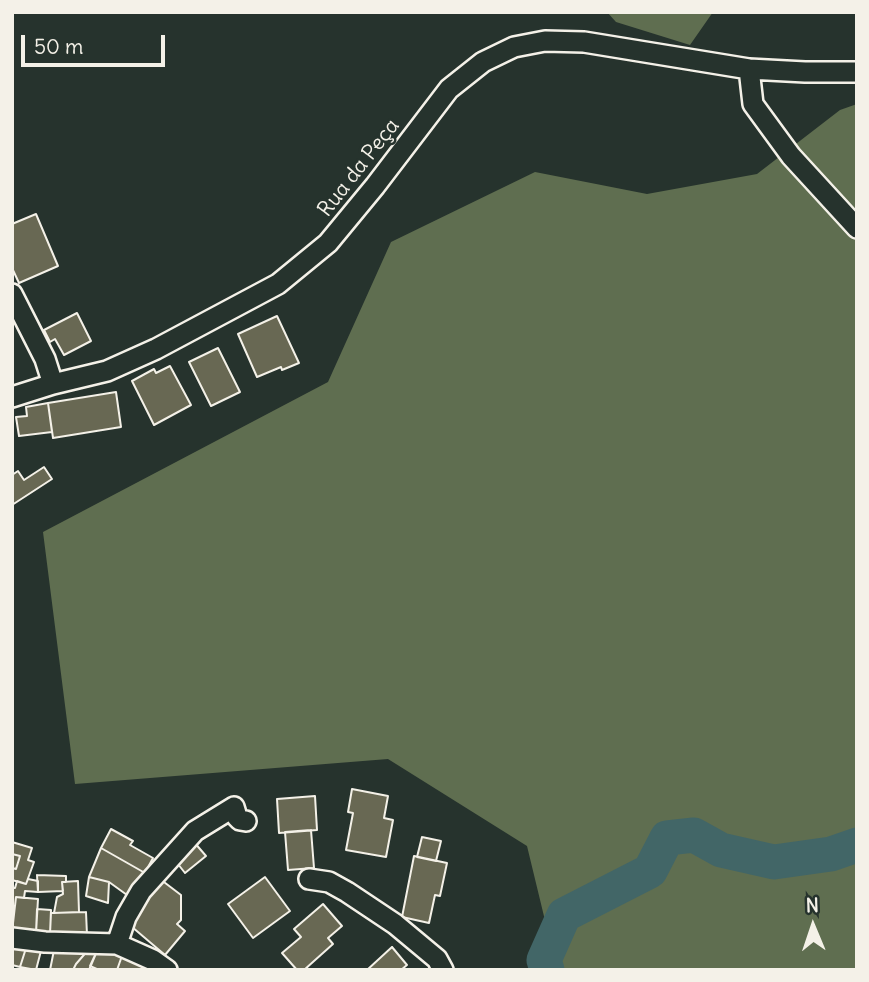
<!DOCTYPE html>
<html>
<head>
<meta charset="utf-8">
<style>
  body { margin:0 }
  #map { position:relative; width:869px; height:982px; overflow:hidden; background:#26332d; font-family:Delius,sans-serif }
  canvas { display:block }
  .frame { position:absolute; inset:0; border:14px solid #f4f1e8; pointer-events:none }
  .north { position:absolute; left:778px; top:891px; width:70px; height:70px; -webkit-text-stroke:5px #26332d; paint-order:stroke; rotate:358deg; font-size:19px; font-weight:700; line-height:28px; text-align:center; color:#f4f1e8 }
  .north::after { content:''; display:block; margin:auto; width:24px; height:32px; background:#f4f1e8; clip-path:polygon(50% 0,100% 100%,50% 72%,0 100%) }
  .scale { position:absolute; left:21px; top:35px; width:144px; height:32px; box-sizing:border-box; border:4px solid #f4f1e8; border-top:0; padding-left:9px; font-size:21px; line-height:24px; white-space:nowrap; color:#f4f1e8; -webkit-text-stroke:5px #26332d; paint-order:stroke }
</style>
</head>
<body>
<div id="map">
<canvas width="869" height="982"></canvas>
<div class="frame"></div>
<div class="north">N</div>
<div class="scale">50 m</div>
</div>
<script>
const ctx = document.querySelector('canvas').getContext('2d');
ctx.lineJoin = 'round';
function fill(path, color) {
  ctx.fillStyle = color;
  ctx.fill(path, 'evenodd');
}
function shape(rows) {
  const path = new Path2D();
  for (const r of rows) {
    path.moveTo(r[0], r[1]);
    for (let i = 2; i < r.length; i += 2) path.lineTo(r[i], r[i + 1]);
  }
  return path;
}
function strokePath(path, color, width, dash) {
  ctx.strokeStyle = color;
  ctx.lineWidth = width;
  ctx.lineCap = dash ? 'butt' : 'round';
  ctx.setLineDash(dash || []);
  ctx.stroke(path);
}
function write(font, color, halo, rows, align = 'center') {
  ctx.font = font + ' Delius,sans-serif';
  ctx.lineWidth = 5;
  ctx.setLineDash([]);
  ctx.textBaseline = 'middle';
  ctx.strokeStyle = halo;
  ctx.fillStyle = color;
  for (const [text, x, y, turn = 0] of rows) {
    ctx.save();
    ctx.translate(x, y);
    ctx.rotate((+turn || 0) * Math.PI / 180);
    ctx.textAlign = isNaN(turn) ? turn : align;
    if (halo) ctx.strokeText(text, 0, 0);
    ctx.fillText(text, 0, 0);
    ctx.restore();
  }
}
fill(shape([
  [607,12,713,12,690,45,616,22],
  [857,104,857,970,557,970,527,846,388,759,75,784,43,532,328,382,391,242,535,172,647,194,757,174,840,110]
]), '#5f6e50');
strokePath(shape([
  [547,970,544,960,564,915,650,871,667,838,694,835,721,850,774,862,831,854,857,845]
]), '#426667', 35);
const building = shape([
  [36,214,58,266,19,283,12,268,12,224,36,214],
  [77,313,91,341,64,355,55,339,50,342,44,330,77,313],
  [277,316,299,363,282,370,281,367,257,377,238,334,277,316],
  [218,348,240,392,211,406,189,362,218,348],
  [170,366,191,405,154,425,132,381,154,369,156,373,170,366],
  [116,392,121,427,53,438,48,403,116,392],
  [48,403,52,432,19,436,16,417,27,416,26,407,48,403],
  [44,467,52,479,12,505,12,475,18,471,24,480,44,467],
  [352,789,388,796,384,818,393,820,386,857,346,850,353,813,348,812,352,789],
  [315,796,317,830,279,833,277,799,315,796],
  [111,829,133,841,130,845,153,858,145,873,101,848,111,829],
  [311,830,314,868,288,870,285,832,311,830],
  [422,837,441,841,436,861,417,857,422,837],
  [12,842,32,848,28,860,34,862,26,884,12,880,12,868,16,869,20,856,12,854,12,842],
  [194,842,206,856,185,873,174,859,194,842],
  [101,848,145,873,127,895,109,882,89,877,101,848],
  [12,854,20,856,16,869,12,868,12,854],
  [414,856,447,863,440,896,435,895,429,923,402,917,414,856],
  [37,875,66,876,66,882,62,882,63,891,38,892,37,875],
  [89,877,109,882,108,903,86,896,89,877],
  [265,877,290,911,253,938,228,904,265,877],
  [28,879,38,881,38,892,25,891,24,898,16,897,15,906,12,906,12,888,15,888,17,881,26,884,28,879],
  [160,879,181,895,181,920,177,924,185,931,165,955,125,921,160,879],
  [78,881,79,912,54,913,57,897,63,894,62,882,78,881],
  [16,897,38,899,36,933,12,932,16,897],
  [323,904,342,926,328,938,333,944,304,970,297,970,282,953,301,937,294,929,323,904],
  [37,909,51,910,50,934,36,933,37,909],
  [86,912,87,935,50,934,51,913,86,912],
  [12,942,27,945,20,967,12,965,12,942],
  [27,945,42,947,36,970,20,967,27,945],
  [392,947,407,965,401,970,367,970,392,947],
  [89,949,76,964,73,970,50,970,54,950,89,949],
  [89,949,97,951,89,970,73,970,76,964,89,949],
  [97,951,123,953,117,970,99,970,90,966,97,951],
  [123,953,148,962,146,970,117,970,123,953]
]);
fill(building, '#686853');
strokePath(building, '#f4f1e8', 2);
const street = shape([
  [749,69,753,104,791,156,857,228],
  [12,294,45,359,53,384],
  [12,397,53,384,107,371,156,349,278,284,328,243,375,186,449,89,483,62,514,47,545,41,584,42,749,69,805,72,857,72],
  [309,879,329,882,347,892,395,924,437,959,443,970],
  [12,938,45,942,117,944,153,960,167,970],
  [117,944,126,917,141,891,195,831,234,807,237,817,240,820,246,821]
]);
strokePath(street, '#f4f1e8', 24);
strokePath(street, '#26332d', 19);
write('21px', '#f4f1e8', '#26332d', [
  ["Rua da Peça",359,168,-52]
]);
</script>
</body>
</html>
